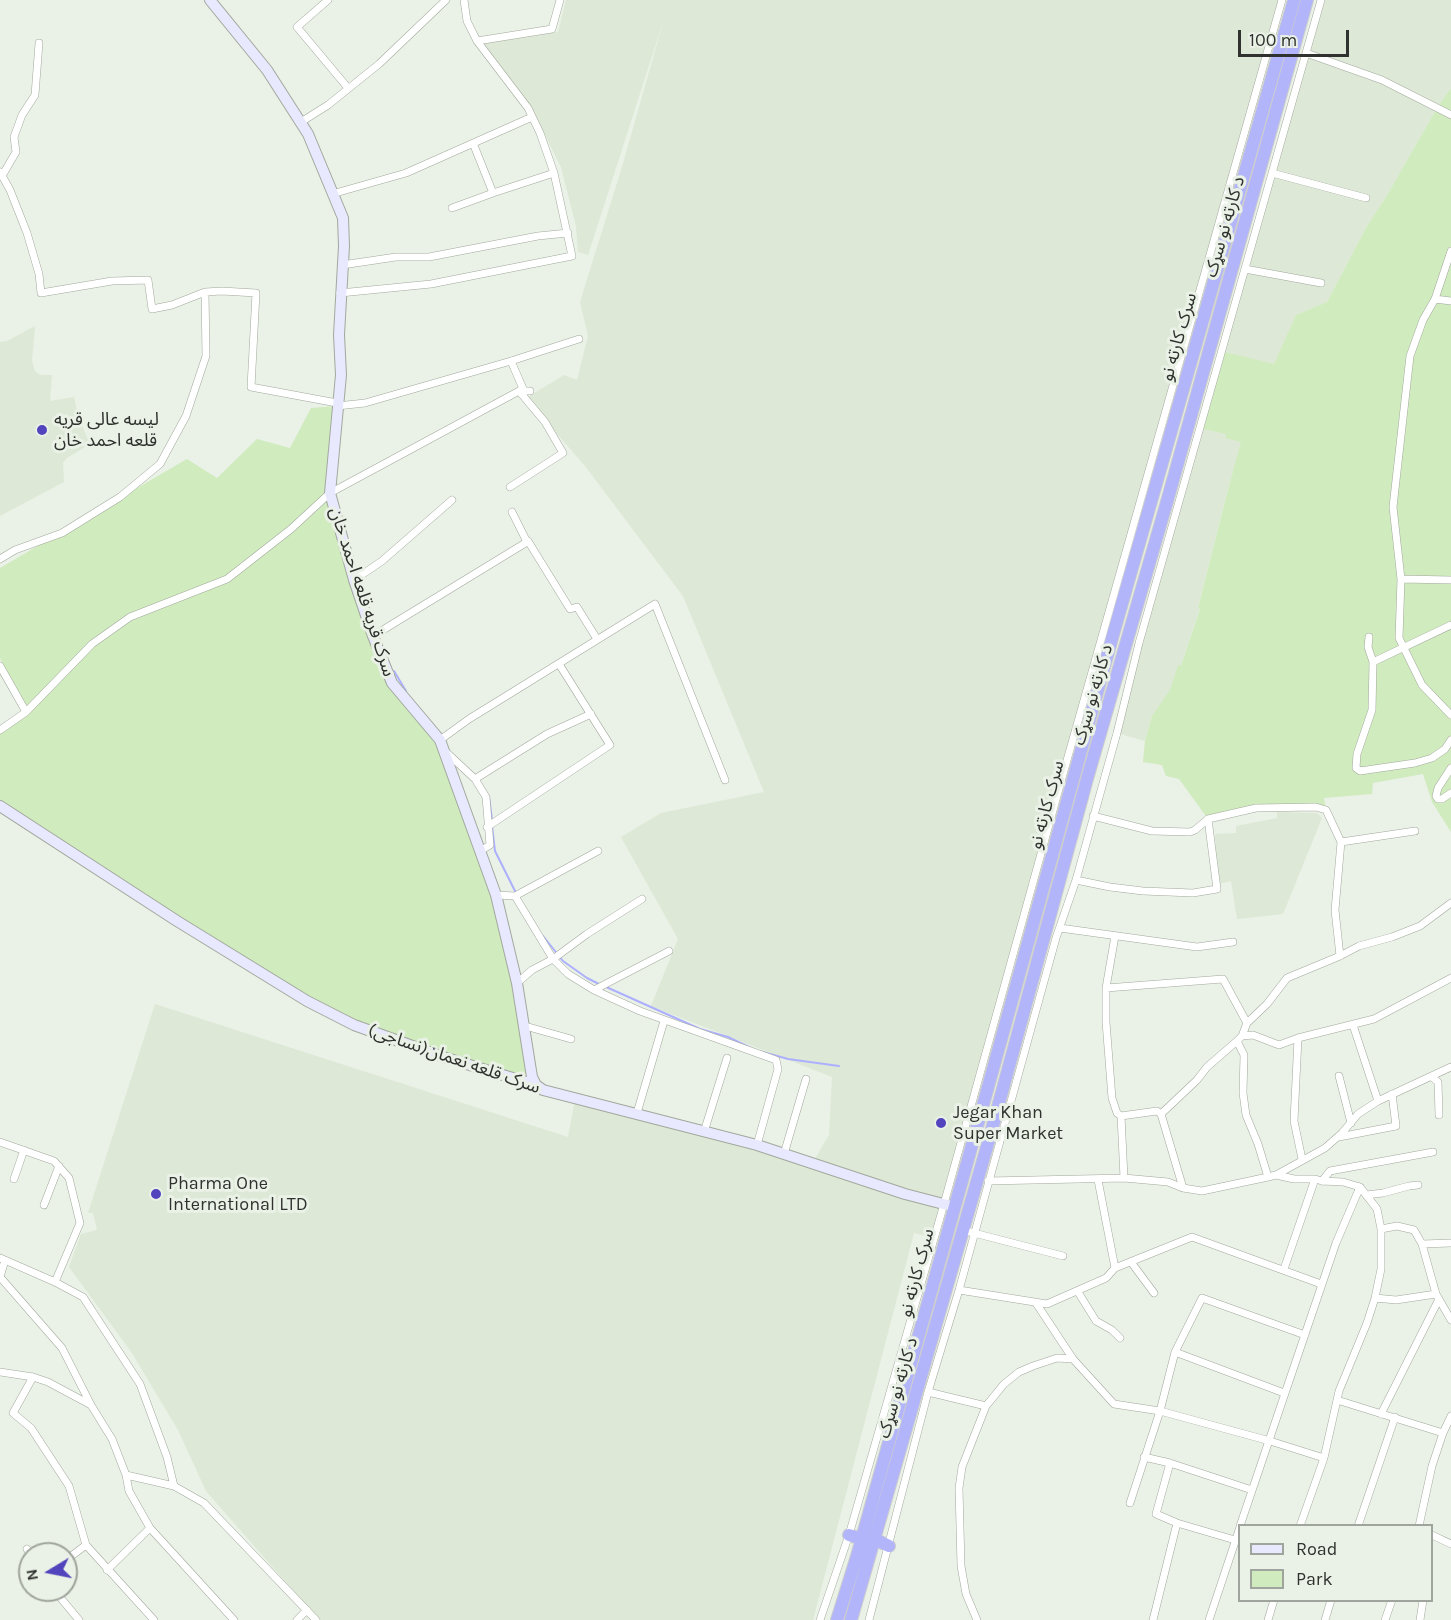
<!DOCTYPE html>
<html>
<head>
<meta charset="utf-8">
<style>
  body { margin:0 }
  #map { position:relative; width:1451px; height:1620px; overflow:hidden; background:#eaf1e6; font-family:Karla,sans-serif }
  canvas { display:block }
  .legend { position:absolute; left:1238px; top:1524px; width:195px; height:78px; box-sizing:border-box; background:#eaf1e6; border:2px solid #9fa59c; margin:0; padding:8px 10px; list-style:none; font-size:18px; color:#2f322e }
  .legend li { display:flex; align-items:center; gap:12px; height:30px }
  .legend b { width:30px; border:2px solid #9fa59c }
  .north { position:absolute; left:18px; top:1542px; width:60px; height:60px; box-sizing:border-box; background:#eaf1e6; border:2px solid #9fa59c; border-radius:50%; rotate:260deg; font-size:16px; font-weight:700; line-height:24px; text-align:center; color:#2f322e }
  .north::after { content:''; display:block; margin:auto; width:21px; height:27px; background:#5144bc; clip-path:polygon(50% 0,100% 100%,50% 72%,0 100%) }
  .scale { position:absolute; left:1238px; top:30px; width:111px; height:27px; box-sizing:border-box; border:3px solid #2f322e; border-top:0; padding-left:8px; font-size:18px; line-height:21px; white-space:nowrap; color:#2f322e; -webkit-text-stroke:4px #eaf1e6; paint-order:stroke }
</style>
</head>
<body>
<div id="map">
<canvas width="1451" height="1620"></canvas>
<ul class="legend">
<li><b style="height:8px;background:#e8e9fe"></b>Road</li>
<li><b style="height:16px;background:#d0ebbe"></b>Park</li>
</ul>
<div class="north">N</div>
<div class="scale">100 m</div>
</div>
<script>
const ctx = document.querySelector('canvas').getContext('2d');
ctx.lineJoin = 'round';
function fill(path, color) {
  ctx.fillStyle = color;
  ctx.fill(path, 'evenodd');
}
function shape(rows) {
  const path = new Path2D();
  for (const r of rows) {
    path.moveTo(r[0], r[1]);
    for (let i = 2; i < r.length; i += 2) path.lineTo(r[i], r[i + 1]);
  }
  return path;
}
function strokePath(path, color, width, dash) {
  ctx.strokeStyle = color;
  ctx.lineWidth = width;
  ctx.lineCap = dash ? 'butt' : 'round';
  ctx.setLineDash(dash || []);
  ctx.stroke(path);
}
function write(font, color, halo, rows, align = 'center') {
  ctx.font = font + ' Karla,"Noto Sans Arabic",sans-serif';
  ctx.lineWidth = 6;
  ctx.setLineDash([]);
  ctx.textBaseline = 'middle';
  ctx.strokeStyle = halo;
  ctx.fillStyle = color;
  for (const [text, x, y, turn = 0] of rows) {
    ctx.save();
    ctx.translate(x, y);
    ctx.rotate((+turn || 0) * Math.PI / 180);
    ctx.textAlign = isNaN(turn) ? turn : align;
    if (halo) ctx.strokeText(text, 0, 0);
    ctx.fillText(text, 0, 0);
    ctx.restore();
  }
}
fill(shape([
  [566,0,1282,0,935,1238,914,1233,813,1620,319,1620,206,1491,178,1430,132,1353,69,1267,81,1234,97,1230,93,1213,88,1213,155,1004,568,1137,575,1100,812,1164,829,1135,832,1077,651,1006,678,939,621,837,661,813,764,792,683,596,585,466,526,398,564,375,577,380,588,336,580,302,622,167,664,19,588,255,578,252,576,226,561,167,532,109,477,41,558,32],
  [1321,0,1451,0,1451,88,1437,108,1386,197,1367,226,1327,302,1296,315,1274,365,1221,351],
  [35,326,32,361,35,371,40,375,52,375,50,401,74,397,78,416,90,444,67,458,63,463,64,482,0,516,0,342,7,341],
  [1199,428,1226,434,1225,437,1242,441,1227,492,1198,607,1200,608,1181,666,1178,666,1171,690,1152,716,1145,741,1117,733],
  [1277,812,1317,813,1322,818,1283,914,1237,919,1231,881,1218,884,1215,834,1236,833,1236,826,1277,818]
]), '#dde8d6');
fill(shape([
  [1451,88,1451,832,1432,802,1423,774,1373,783,1372,794,1324,798,1326,810,1256,808,1208,819,1179,779,1166,776,1162,765,1143,762,1145,741,1152,716,1170,690,1178,665,1181,666,1200,609,1198,608,1227,493,1241,442,1225,438,1226,434,1199,428,1221,351,1274,364,1296,315,1327,302,1367,226,1386,197,1437,108],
  [337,406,330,493,392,683,440,740,480,851,536,1085,354,1025,0,806,0,730,26,712,0,658,0,568,187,459,217,478,257,439,290,448,311,408]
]), '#d0ebbe');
strokePath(shape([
  [394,671,406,691],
  [489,796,492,820],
  [492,826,495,851,516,893],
  [543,936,563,961,587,978,599,984],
  [604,986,700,1029,728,1037,751,1048],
  [759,1051,788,1059,839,1066]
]), '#adb0fe', 2);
const street = shape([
  [328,0,297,27,348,88],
  [477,41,552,29,560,0],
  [1306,53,1382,80,1451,115],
  [301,122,328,105,379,64,446,0],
  [473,143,493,193],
  [0,172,10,190,27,233,39,274,41,293,112,281,148,280,152,309,172,305,205,292,222,291,256,293,251,387,337,403],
  [1272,173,1366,198],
  [2,176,16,152,14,137,22,115,35,95,39,43],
  [332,194,406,173,532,117],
  [452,208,493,193,554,173],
  [1451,251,1435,299,1423,320,1410,356,1393,507,1401,579,1399,638,1422,685,1451,715],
  [342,265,396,257,429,257,538,236,568,233],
  [1245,269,1321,283],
  [340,293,431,284,572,256,554,173,540,133,528,108,477,41,467,21,464,0],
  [1435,299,1451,301],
  [511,361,524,391],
  [337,406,365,403,511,361,579,339],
  [510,487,563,453,545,422,519,391],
  [512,512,527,542,528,541,570,609,577,607,597,639],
  [0,559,15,550,62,533,120,497,160,464,186,416,206,356,205,292],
  [1401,579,1451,580],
  [354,580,382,561,452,500],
  [373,636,527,542],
  [1369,637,1368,647,1373,662,1372,710,1357,754,1356,768,1360,771,1415,763,1432,758,1445,749,1451,740],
  [1373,662,1451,625],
  [0,666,26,712],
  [0,730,26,712,92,644,130,617,227,579,291,529,330,493,519,391,530,391],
  [440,740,469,719,655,604,725,780],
  [446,752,475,779,486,797,490,845,480,851],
  [1451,768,1438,788,1436,796,1438,799,1442,799,1451,793],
  [475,779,547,734,591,714],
  [1093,816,1152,831,1190,832,1195,830,1208,819,1256,808,1316,807,1326,810,1341,842,1335,910,1340,956],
  [487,827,610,745,559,664],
  [1341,842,1415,831],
  [1076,880,1110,887,1143,891,1193,893,1217,889,1208,819],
  [496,895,515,896,598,851],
  [515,896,553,959,568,974,594,990,640,1011,776,1060,778,1069,757,1145],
  [1060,928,1197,947,1233,942],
  [1115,936,1106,988,1106,1022,1112,1098,1117,1113,1121,1116,1124,1178],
  [517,983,532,970,553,959,587,934,642,899],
  [1106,988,1223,979,1247,1023],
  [594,990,669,951],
  [1353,1025,1378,1101],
  [525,1026,571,1039],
  [1242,1036,1253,1035,1279,1045,1298,1038,1374,1019,1451,978],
  [1298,1038,1294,1121,1302,1159],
  [1237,1041,1244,1055,1243,1093,1246,1115,1258,1144,1268,1177],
  [1339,1076,1351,1123],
  [1432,1077,1438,1082,1439,1115],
  [637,1113,664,1021],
  [1161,1114,1183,1188],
  [1121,1116,1157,1111,1161,1114,1197,1080,1207,1067,1237,1041,1242,1036,1247,1023,1267,1004,1287,978,1340,956,1359,946,1392,937,1420,926,1451,903],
  [704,1132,727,1058],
  [1339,1137,1396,1126,1392,1094],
  [0,1142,54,1161,69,1178,80,1223,55,1282],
  [784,1154,806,1079],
  [1276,1175,1294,1179,1315,1179,1322,1181,1343,1182,1360,1187,1377,1209,1381,1229,1381,1269,1375,1298,1367,1323,1339,1391,1324,1458,1300,1526],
  [14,1179,24,1150],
  [1098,1180,1115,1268],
  [988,1181,1124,1178,1168,1182,1183,1188,1202,1191,1268,1177,1276,1175,1325,1148,1342,1133,1358,1114,1378,1101,1451,1067],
  [1322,1181,1330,1171,1433,1152],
  [1366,1195,1383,1193,1409,1186,1418,1185],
  [44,1205,59,1166],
  [1381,1229,1397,1226,1414,1230,1422,1244,1436,1294,1451,1320],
  [970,1232,1063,1256],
  [1422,1244,1451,1243],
  [0,1258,55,1282,83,1297,140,1384,167,1457,174,1486],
  [1131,1262,1154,1293],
  [1284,1269,1315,1179],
  [0,1277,62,1348,91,1405,112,1439,126,1475,174,1486,204,1503,316,1620],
  [0,1277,5,1260],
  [959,1290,1047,1304,1106,1278,1115,1268,1192,1237,1321,1284],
  [1078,1292,1096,1321,1112,1330,1120,1338],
  [1375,1298,1396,1300,1436,1294],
  [1036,1303,1073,1359,1114,1404,1160,1411,1270,1441,1324,1458],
  [1175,1352,1284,1393],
  [0,1372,33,1377,48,1382,91,1405],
  [33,1377,13,1413,31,1428,69,1486,86,1545,154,1620],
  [928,1392,986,1406],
  [1337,1400,1443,1433],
  [1381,1414,1438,1301],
  [1144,1457,1170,1463,1252,1490],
  [1170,1463,1156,1514,1177,1523,1235,1540],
  [126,1475,129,1491,150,1528,234,1620],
  [1130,1503,1160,1411,1175,1352,1202,1298,1305,1335],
  [1240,1526,1336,1243,1360,1187],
  [1358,1526,1395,1417],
  [1419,1526,1432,1466,1443,1433,1451,1416],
  [1432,1535,1451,1544],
  [27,1549,30,1554],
  [66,1560,86,1545],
  [107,1570,150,1528],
  [54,1590,79,1620],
  [297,1620,307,1610],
  [820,1620,849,1535,944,1204,1062,778,1282,0],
  [869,1620,928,1392,959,1290,1056,938,1076,880,1117,733,1139,643,1321,0],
  [977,1620,966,1594,961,1566,959,1488,962,1467,986,1406,1004,1384,1019,1372,1033,1366,1057,1358,1073,1359],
  [1153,1620,1177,1523],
  [1209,1620,1240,1527],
  [1268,1620,1274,1600],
  [1325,1620,1331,1600],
  [1385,1620,1392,1600],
  [1420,1620,1423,1600]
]);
const secondary = shape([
  [210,0,267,70,308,134,343,218,344,246,339,335,341,375,330,493,354,580,373,636,392,683,440,740,496,895,517,983,532,1077,536,1085],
  [0,806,177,921,307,1001,354,1025,443,1057,536,1085,543,1090,757,1145,905,1194,955,1207]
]);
const highway = shape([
  [849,1535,862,1539],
  [874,1539,889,1546],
  [837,1620,857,1556,967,1163,1113,635,1294,0],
  [851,1620,990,1136,1087,779,1168,498,1307,0]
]);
strokePath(street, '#a2a89d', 8);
strokePath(secondary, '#a2a89d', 12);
strokePath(highway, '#cdcecd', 14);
strokePath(street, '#fff', 7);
strokePath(secondary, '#e8e9fe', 10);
strokePath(highway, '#b2b5fa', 12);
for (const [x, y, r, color] of [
  [42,430,6,"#5144bc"],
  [941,1123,6,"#5144bc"],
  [156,1194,6,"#5144bc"]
]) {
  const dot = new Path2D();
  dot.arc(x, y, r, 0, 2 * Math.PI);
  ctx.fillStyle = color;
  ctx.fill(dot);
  strokePath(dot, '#eaf1e6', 2);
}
write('18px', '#2f322e', '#eaf1e6', [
  ["د کارته نو سړک",1225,227,-74],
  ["سرک کارته نو",1179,337,-74],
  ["سرک قریه قلعه احمد خان",362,592,72],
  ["د کارته نو سړک",1093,695,-74],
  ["سرک کارته نو",1047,805,-75],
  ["سرک قلعه نعمان(نساجی)",454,1059,19],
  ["سرک کارته نو",917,1273,-75],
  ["د کارته نو سړک",898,1388,-74]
]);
write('18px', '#2f322e', '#eaf1e6', [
  ["لیسه عالی قریه",54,420],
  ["قلعه احمد خان",54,441],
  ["Jegar Khan",953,1113],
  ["Super Market",953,1134],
  ["Pharma One",168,1184],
  ["International LTD",168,1205]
], 'left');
</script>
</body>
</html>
